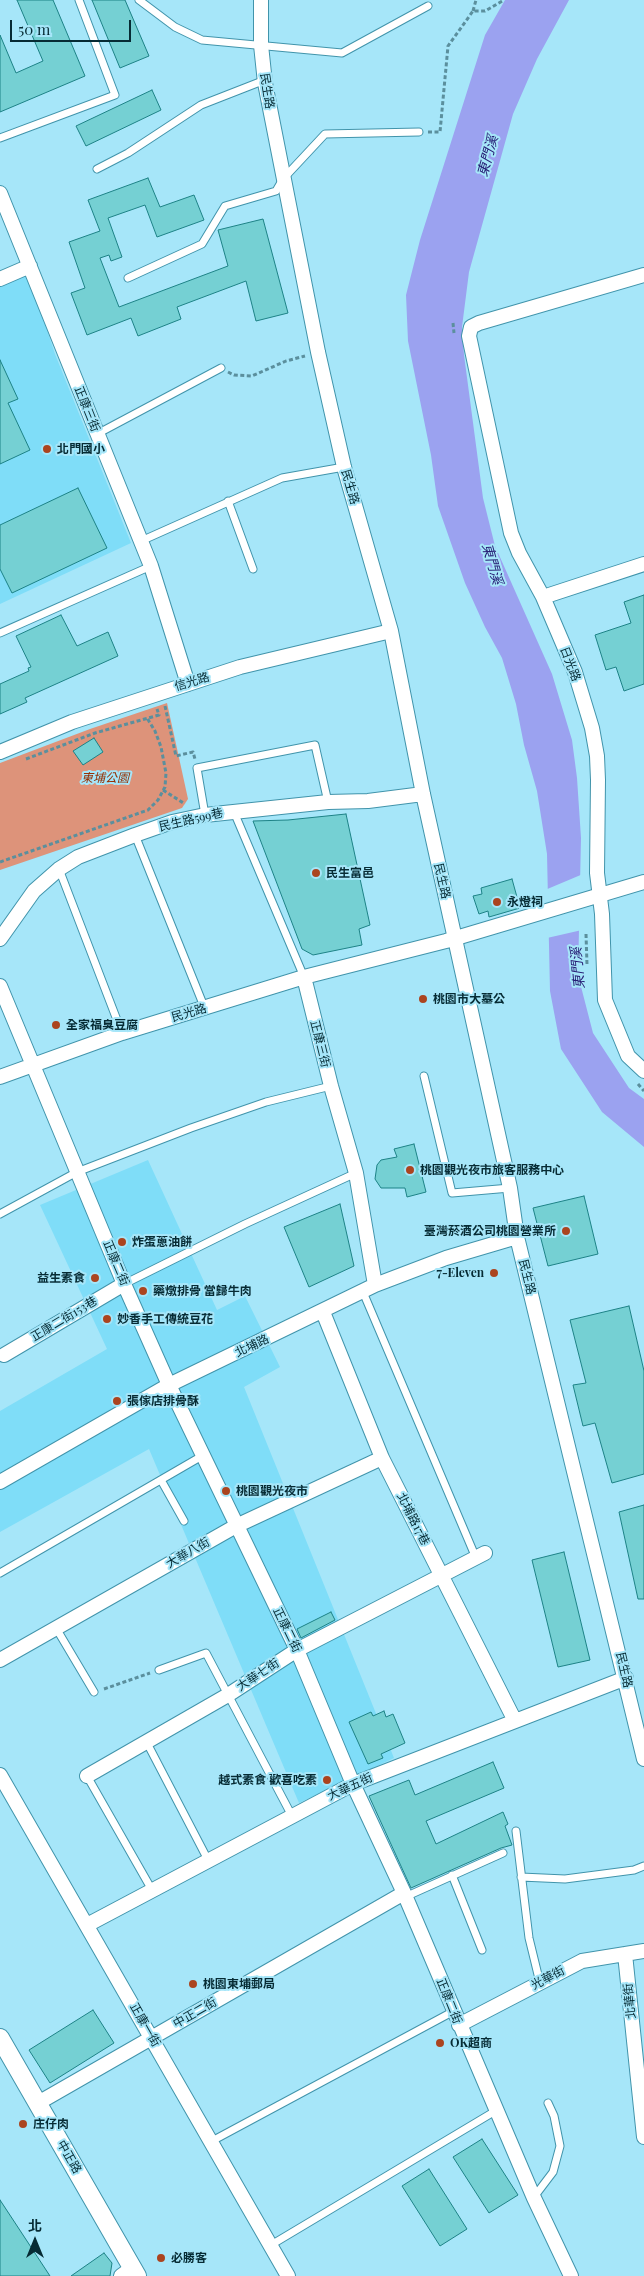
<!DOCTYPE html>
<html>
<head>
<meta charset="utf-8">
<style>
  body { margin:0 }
  #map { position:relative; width:644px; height:2276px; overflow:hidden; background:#a6e6f9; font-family:"Playfair Display","Noto Sans TC",serif }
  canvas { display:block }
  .north { position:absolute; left:10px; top:2216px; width:50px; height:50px; -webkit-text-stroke:4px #a6e6f9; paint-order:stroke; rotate:0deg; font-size:14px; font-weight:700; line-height:20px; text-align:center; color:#062b34 }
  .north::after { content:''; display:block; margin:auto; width:18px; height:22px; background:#062b34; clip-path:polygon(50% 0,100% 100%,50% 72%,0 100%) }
  .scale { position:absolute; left:10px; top:20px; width:121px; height:22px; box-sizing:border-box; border:2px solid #062b34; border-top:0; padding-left:6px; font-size:15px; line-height:18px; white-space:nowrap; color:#062b34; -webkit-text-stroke:4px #a6e6f9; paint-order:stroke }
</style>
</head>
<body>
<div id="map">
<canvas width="644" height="2276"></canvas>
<div class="north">北</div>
<div class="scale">50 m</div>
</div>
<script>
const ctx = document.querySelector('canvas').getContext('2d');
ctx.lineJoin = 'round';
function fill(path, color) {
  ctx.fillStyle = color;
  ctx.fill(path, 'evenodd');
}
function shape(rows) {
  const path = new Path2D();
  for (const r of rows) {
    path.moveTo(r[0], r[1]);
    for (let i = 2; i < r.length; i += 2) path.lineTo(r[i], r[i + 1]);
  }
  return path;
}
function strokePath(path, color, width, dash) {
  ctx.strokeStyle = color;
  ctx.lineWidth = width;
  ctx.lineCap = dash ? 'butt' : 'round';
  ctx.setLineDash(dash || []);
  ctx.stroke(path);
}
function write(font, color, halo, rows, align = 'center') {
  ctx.font = font + ' "Playfair Display","Noto Sans TC",serif';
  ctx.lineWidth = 4;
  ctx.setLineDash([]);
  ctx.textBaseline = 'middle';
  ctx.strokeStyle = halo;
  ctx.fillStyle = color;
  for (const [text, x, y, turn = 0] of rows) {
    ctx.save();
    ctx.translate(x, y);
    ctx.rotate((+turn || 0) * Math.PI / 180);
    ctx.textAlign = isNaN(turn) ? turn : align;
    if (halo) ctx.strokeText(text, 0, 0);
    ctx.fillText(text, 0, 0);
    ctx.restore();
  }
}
fill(shape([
  [28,272,55,354,131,543,0,604,0,285],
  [148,1160,217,1310,245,1296,280,1367,244,1387,394,1758,299,1803,149,1449,0,1532,0,1411,107,1349,40,1205]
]), '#7fddf8');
fill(shape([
  [167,703,188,799,182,808,0,870,0,763,90,729]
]), '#dd937a');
fill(shape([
  [505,0,569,0,537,59,513,114,469,272,462,327,464,355,483,498,495,546,552,674,572,740,577,778,581,838,578,975,593,1033,629,1088,644,1099,644,1147,602,1112,561,1049,550,991,547,854,537,791,524,745,516,704,502,658,485,627,465,583,438,506,431,455,408,341,406,295,420,240,485,35]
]), '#9ba2f0');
fill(shape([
  [583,874,582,930,547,938,545,890]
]), '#a6e6f9');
const building = shape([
  [17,0,53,0,85,76,0,112,0,35,16,73,43,61,17,0],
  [92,0,125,0,149,56,120,68,92,0],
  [152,90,161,110,86,146,76,126,152,90],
  [148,178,160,207,194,195,204,220,157,237,145,205,108,218,122,257,111,261,109,255,100,258,119,307,228,266,218,230,263,219,288,313,256,321,246,281,177,307,181,319,138,336,131,318,87,335,71,293,85,288,69,242,100,231,88,200,148,178],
  [0,360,18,399,8,403,30,450,0,464,0,360],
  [78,488,107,548,12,593,0,569,0,525,78,488],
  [644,595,644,684,624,691,616,667,606,670,595,635,631,623,624,602,644,595],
  [61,615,77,646,108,632,118,656,25,698,27,702,0,714,0,684,29,671,28,668,31,667,16,636,61,615],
  [94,738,103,752,83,765,73,751,94,738],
  [346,814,370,925,359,929,362,945,313,955,302,949,253,821,288,820,346,814],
  [512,879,520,908,489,917,488,911,479,914,473,896,482,894,481,888,512,879],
  [414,1144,426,1192,407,1197,405,1188,381,1188,375,1179,377,1165,381,1160,397,1157,394,1149,414,1144],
  [584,1196,598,1254,548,1266,533,1208,584,1196],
  [340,1204,354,1266,309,1287,284,1227,340,1204],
  [629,1306,644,1371,644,1474,612,1483,595,1423,583,1426,573,1385,586,1383,570,1320,629,1306],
  [644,1505,644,1599,638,1599,619,1512,644,1505],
  [564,1552,590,1660,558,1667,532,1560,564,1552],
  [331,1612,335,1620,301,1638,297,1629,331,1612],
  [384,1711,386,1717,393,1714,405,1743,381,1754,383,1758,368,1764,349,1722,371,1712,373,1716,384,1711],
  [493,1762,504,1788,426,1821,436,1844,503,1812,508,1824,505,1826,512,1845,501,1848,411,1888,369,1796,409,1780,415,1795,493,1762],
  [93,2010,114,2043,50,2083,29,2050,93,2010],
  [482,2139,518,2195,489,2213,453,2157,482,2139],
  [429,2169,467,2229,440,2246,402,2186,429,2169],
  [0,2200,50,2276,0,2276,0,2200],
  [104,2253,112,2263,110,2276,71,2276,104,2253]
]);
fill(building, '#75d0d3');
strokePath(building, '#1d8286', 1);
const service = shape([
  [139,0,175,27,202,40,342,53,428,6],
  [0,138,115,95,79,0],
  [97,169,128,153,201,105,265,80],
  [128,278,202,244,225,206,276,191,283,179,325,134,419,132],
  [97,434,221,368],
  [228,501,253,569],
  [141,541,282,478,344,467],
  [0,633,151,566],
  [234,812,304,977],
  [205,815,197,768,315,745,328,802],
  [135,835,205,1009],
  [59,869,122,1033],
  [424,1076,452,1193,510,1188],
  [0,1214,77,1172,191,1128,266,1102,331,1086],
  [124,1284,245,1224,356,1173],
  [363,1292,476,1558],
  [161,1480,184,1521],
  [0,1573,202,1456],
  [56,1628,94,1692],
  [159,1670,206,1653,292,1816],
  [146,1741,208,1860],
  [87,1776,152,1890],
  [516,1831,529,1938,540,1983],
  [452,1875,482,1950],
  [521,1877,565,1879,634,1870,644,1866],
  [405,1897,503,1853],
  [212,2141,454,2011],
  [534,2197,553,2172,560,2146,554,2116,548,2103],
  [271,2245,497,2110]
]);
const minor = shape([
  [261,0,261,45,265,83,318,352,344,467,391,631,423,794,510,1188,517,1237,644,1759],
  [0,193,151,566,188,684],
  [644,275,479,323,471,327,469,336,511,533,519,553,543,597,575,672,592,728,597,756,598,780,597,873,602,914,605,1000,628,1056,644,1071],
  [0,279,30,266],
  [543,597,644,564],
  [0,752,72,722,240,667,391,631],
  [0,939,34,891,59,869,78,857,135,835,172,822,205,815,328,802,368,801,423,794],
  [304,977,331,1086,356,1173,375,1285],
  [0,986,124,1284,169,1385,297,1650,353,1784,404,1893,534,2198,571,2276],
  [0,1077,122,1033,304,977,446,941,644,882],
  [323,1312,382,1458,515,1721],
  [4,1355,124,1284],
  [0,1482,169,1385,375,1285,446,1258,517,1237],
  [0,1660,236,1526,382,1458],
  [0,1775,288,2276],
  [87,1776,228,1695,297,1650,485,1553],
  [87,1925,353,1784,626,1678],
  [625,1954,644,2137],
  [459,2025,582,1961,644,1951],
  [38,2103,404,1893],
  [121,2276,132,2268]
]);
const tertiary = shape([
  [0,2038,137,2276]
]);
strokePath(service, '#4194ab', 9);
strokePath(minor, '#4194ab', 16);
strokePath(tertiary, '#4194ab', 20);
strokePath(shape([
  [473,11,476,0],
  [428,132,440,132,448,46,473,11,485,11,504,0],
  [453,323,454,333],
  [228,372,234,375,252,376,286,361,305,356],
  [165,706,176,756,193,752,195,759],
  [26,759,95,733,159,715,157,709],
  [163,790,185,804],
  [0,862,148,810,158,800,165,787,166,773,161,747,155,731,147,718],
  [586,934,587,965],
  [638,1084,644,1091],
  [104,1689,150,1673]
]), '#5b8f9d', 3, [4, 2.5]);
strokePath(service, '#fff', 7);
strokePath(minor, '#fff', 14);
strokePath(tertiary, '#fff', 18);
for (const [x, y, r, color] of [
  [47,449,5,"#ab441f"],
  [316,873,5,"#ab441f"],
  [497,902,5,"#ab441f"],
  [423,999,5,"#ab441f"],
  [56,1025,5,"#ab441f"],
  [410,1170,5,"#ab441f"],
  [566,1231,5,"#ab441f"],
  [122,1242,5,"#ab441f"],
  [494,1273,5,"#ab441f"],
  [95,1278,5,"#ab441f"],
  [143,1291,5,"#ab441f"],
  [107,1319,5,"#ab441f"],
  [117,1401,5,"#ab441f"],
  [226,1491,5,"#ab441f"],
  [327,1780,5,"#ab441f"],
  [193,1984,5,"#ab441f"],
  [440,2043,5,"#ab441f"],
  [23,2124,5,"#ab441f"],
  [161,2258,5,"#ab441f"]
]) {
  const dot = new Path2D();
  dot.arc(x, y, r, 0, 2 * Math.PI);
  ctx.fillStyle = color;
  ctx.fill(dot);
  strokePath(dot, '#a6e6f9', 2);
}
write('12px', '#062b34', '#a6e6f9', [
  ["民生路",267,91,81],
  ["正康三街",87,409,68],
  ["民生路",350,487,74],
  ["日光路",570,664,69],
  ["信光路",192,682,-17],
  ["民生路599巷",191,820,-13],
  ["民生路",442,881,77],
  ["民光路",189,1013,-16],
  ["正康三街",320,1044,76],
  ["正康二街",116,1263,67],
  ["民生路",527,1277,76],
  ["正康二街153巷",64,1319,-31],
  ["北埔路",252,1346,-25],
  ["北埔路17巷",413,1519,63],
  ["大華八街",188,1553,-30],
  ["正康二街",287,1630,64],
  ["民生路",624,1670,77],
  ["大華七街",258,1675,-33],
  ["大華五街",350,1787,-25],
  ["光華街",548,1978,-28],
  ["正康二街",449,2001,68],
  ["北華街",630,2001,-96],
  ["中正二街",195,2013,-30],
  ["正康一街",145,2025,60],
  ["中正路",69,2157,60]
]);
write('bold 12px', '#062b34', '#a6e6f9', [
  ["北門國小",57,449],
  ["民生富邑",326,873],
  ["永燈祠",507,902],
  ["桃園市大墓公",433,999],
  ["全家福臭豆腐",66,1025],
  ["桃園觀光夜市旅客服務中心",420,1170],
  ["臺灣菸酒公司桃園營業所",556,1231,"right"],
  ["炸蛋蔥油餅",132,1242],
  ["7-Eleven",484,1273,"right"],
  ["益生素食",85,1278,"right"],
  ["藥燉排骨 當歸牛肉",153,1291],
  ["妙香手工傳統豆花",117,1319],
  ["張傢店排骨酥",127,1401],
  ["桃園觀光夜市",236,1491],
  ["越式素食 歡喜吃素",317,1780,"right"],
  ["桃園東埔郵局",203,1984],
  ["OK超商",450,2043],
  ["庄仔肉",33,2124],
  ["必勝客",171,2258]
], 'left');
write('italic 12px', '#963207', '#a6e6f9', [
  ["東埔公園",105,778]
]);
write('italic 14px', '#251b73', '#a6e6f9', [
  ["東門溪",488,156,-74],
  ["東門溪",492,564,74],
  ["東門溪",578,968,-95]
]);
</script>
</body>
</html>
